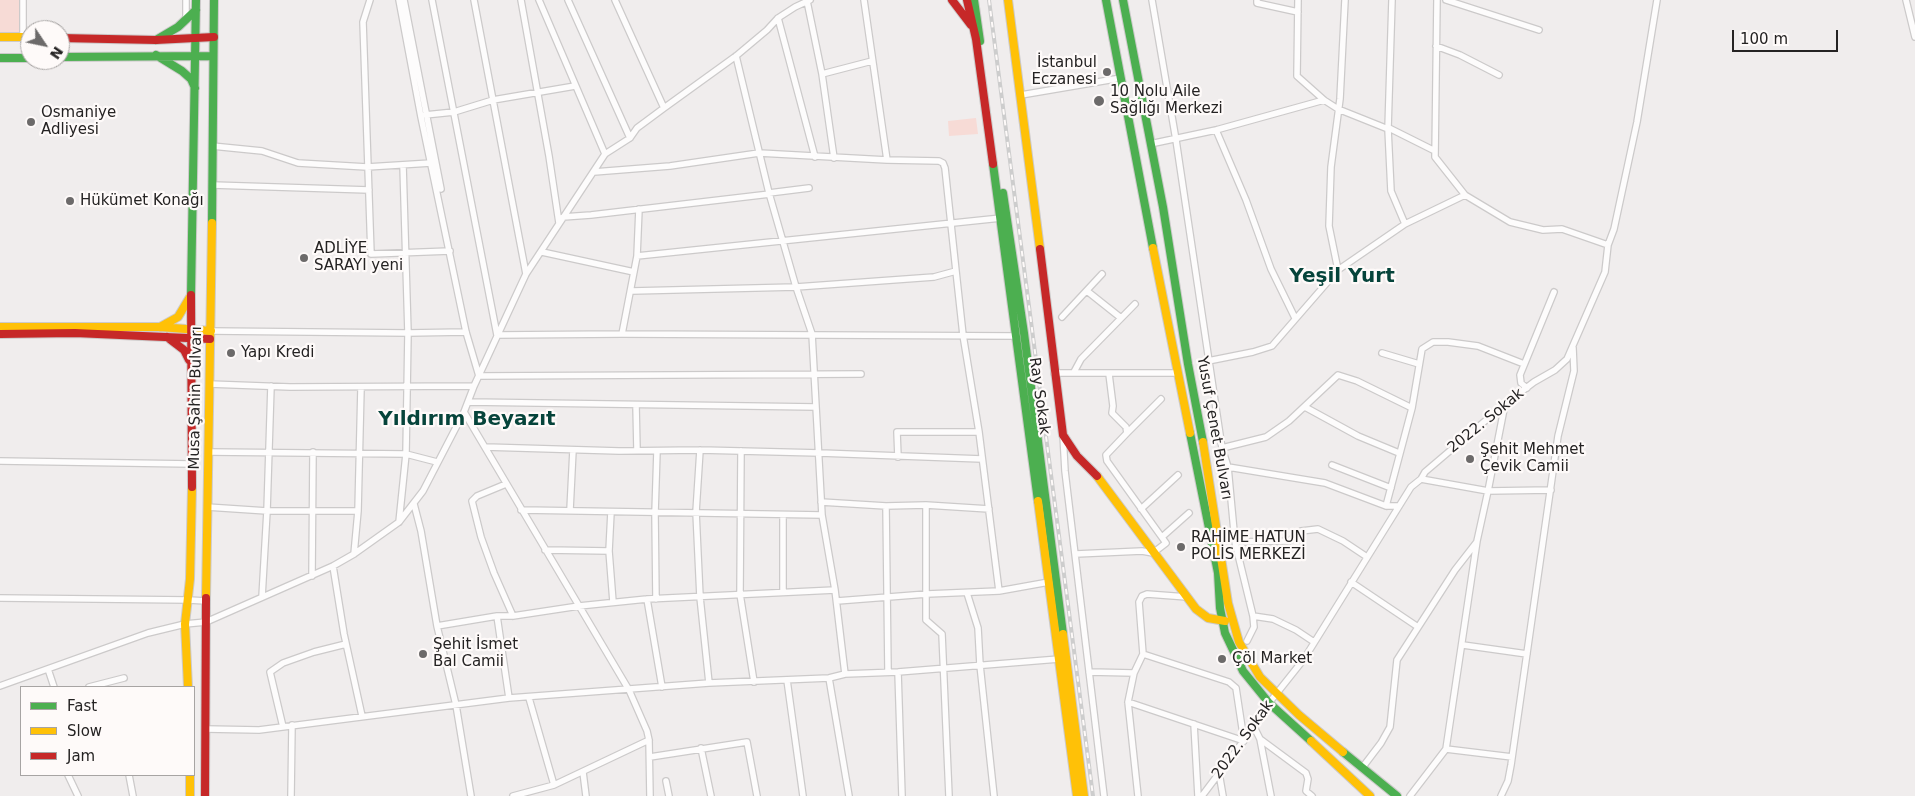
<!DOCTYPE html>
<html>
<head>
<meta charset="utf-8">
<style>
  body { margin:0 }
  #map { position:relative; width:1915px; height:796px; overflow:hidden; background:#f0eded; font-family:"DejaVu Sans",sans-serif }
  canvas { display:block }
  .legend { position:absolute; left:20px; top:686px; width:175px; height:90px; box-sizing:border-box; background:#fefaf9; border:1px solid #a7a4a3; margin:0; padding:6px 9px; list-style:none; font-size:15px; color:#252323 }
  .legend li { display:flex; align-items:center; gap:10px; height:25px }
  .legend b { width:25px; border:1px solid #a7a4a3 }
  .north { position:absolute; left:20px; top:20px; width:50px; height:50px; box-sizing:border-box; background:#fefaf9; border:1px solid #a7a4a3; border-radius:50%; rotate:124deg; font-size:14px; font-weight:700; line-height:20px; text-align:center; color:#252323 }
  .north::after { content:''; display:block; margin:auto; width:18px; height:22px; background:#6c6a6a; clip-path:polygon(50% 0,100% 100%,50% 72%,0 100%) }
  .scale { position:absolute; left:1732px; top:30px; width:106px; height:22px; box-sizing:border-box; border:2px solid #252323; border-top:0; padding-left:6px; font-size:15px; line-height:18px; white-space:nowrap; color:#252323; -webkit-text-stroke:4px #fefaf9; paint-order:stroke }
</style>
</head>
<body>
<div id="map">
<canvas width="1915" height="796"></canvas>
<ul class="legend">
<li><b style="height:6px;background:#4caf50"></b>Fast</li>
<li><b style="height:6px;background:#ffc107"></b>Slow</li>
<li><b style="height:6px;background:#c62828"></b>Jam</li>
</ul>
<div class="north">N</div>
<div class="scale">100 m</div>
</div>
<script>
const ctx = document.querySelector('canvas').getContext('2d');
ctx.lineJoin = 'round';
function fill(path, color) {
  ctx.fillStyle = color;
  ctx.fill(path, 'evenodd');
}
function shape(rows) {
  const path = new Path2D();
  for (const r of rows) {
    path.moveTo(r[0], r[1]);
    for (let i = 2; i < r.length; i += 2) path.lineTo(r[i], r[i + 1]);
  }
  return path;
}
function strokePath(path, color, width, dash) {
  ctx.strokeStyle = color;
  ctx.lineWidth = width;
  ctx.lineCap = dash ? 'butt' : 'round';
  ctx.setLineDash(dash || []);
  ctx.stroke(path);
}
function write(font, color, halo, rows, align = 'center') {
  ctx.font = font + ' "DejaVu Sans",sans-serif';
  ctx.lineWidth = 4.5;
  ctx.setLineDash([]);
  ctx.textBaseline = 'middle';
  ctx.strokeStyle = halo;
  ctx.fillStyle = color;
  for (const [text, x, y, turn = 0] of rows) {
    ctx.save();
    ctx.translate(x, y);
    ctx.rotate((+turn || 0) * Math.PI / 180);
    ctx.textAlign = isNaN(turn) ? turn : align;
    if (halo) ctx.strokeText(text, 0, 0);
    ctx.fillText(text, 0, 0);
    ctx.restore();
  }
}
fill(shape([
  [0,0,24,0,23,37,0,37],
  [976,118,978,134,949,136,948,121]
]), '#f7dbd6');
const street = shape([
  [23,0,23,37],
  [370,0,363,22,371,254,450,251],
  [399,0,421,117,466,332,479,376,861,374],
  [404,0,441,189],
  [432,0,497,335,622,334,1017,336],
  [474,0,526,274],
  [521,0,549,156,559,223],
  [539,0,605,154],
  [568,0,630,138],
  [615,0,664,108],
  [864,0,887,160],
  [1152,0,1176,140,1222,448,1228,467,1235,542,1253,616,1254,627,1247,641],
  [1257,0,1257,3,1298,12],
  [1298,0,1297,76,1324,100,1338,109,1388,129],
  [1392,0,1388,129,1391,191,1405,224],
  [1437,0,1435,157,1465,195,1510,222,1543,230,1562,229,1608,245],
  [1446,0,1539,30],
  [1906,0,1915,37],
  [807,1,822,74,834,158],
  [186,18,186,0],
  [778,18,815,157],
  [1436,46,1460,55,1499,75],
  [736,56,769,193,796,287,812,334,822,515,835,590,845,674],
  [822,74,872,61],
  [1021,95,1121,78],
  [425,115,454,112,493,100,575,86],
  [1389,128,1435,151],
  [1216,130,1246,200,1271,269,1295,318],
  [1150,144,1216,130,1324,100],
  [212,146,262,151,298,163,367,167,431,163],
  [594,172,670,166,759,153,887,160,939,161,943,163,945,168,956,271,934,277,796,287,632,291],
  [212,185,369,190],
  [769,193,809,188],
  [563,217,591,215,770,194],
  [542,252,634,272],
  [637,256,1001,218],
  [1338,270,1329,226,1331,167,1340,99,1345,0],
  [956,271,963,335,979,432,999,591],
  [1087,291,1121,318],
  [1062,317,1102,274],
  [211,331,408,333,466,332],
  [622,334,637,256,639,209],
  [1382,353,1419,364],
  [1208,361,1253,352,1272,346,1338,270,1405,224,1465,195],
  [1074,372,1081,359,1135,304],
  [1054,373,1178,373],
  [209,384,290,387,474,386],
  [1527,388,1521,383,1520,375,1554,292],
  [468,402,816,407],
  [1505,404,1488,491,1551,490],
  [636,405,637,450],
  [1305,407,1358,436,1399,453],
  [464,412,629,690,647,731,649,740,650,796],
  [1127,433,1161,399],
  [1063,435,1065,471,1104,796],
  [485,447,619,451,700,450,820,453,982,459],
  [1222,448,1266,437,1289,421,1338,375,1357,381,1412,408],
  [700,450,696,512,700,597,709,683],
  [741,451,740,594,754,682],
  [209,452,406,454,437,462],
  [898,457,897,432,979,432],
  [0,461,192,464],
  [1332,465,1391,488],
  [1228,467,1325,483,1386,506],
  [506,484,477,496,472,501,481,537,494,573,513,616],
  [821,502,886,506,926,505,989,509],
  [414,504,421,531,437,626,456,705,471,796],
  [926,505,926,620,942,634,949,796],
  [886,506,888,671],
  [1399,506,1386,506,1412,408,1422,349,1433,342,1448,342,1478,346,1524,364],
  [207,507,267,511,358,511],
  [1141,509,1178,475],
  [521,510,822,515],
  [570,510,573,450],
  [611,512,609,551,613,602],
  [399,522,406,454,408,333,403,165],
  [1162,537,1189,513],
  [1235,542,1289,541,1301,531,1318,529,1343,541,1367,557],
  [545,550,609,551],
  [354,554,358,511,361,388],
  [1076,554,1142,551,1153,553,1166,543,1107,461,1106,455,1127,433,1126,427,1112,413,1113,406,1109,374],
  [333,566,344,634,362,716],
  [312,576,313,452],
  [1351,582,1418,627],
  [783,592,783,516],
  [967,593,978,628,980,665,994,796],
  [262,597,267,511,271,386],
  [0,598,189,600,206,601],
  [647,599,662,687],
  [656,599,655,513,657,451],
  [837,601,927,594,999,591,1049,582],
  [497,616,509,698],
  [1253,616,1273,619,1296,630,1314,642],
  [437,626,497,616,513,616,579,606,647,599,835,590],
  [1463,645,1527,654],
  [48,669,54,687],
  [898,672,902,796],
  [1089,672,1134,673],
  [829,678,849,796],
  [787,680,803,796],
  [0,686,148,633,185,624,206,622,333,566,354,554,399,522,423,491,464,412,474,386,526,274,605,154,630,138,637,128,664,108,736,56,767,30,778,18,795,7,810,0],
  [89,687,124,678],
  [529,698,554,785],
  [1128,702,1244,741,1236,688,1229,682,1143,654],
  [1194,724,1198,796],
  [283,727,270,672,283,663,314,652,346,644],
  [1254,727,1260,739,1271,796],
  [206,729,259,730,509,698,709,683,829,678,845,674,898,672,1059,659],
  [1260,739,1306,773,1308,779,1306,791,1312,796],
  [701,748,711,796],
  [1446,749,1512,757],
  [650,757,747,742,757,796],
  [1362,768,1381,743,1390,727,1397,660,1455,570,1476,543],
  [583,772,586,796],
  [1219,773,1223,796],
  [68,775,78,796],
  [129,775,133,796],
  [666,781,669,796],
  [291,796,292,725],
  [513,796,554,785,649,740],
  [1138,796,1128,702,1134,673,1143,654,1139,602,1142,596,1147,594,1187,597],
  [1202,796,1254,727,1269,703,1304,659,1411,487,1421,479,1425,472,1505,404,1534,382,1555,370,1567,359,1605,272,1608,245,1614,229,1637,122,1657,0],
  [1410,796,1446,749,1477,541,1488,491,1421,479],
  [1501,796,1508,781,1511,765,1558,436,1574,371,1573,348]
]);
const fast = shape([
  [974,0,980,41],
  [1106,0,1153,248],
  [1123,0,1163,207,1188,364,1203,442],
  [156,40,178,27,196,10],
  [156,55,182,71,191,79,195,88],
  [60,57,213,56],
  [0,58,30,58],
  [993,164,1038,501],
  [1003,193,1024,333,1063,634],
  [212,223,214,0],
  [191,295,196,0],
  [1190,433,1218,573,1220,608,1225,633,1243,671,1269,703,1311,741],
  [1343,752,1397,796]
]);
const slow = shape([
  [1008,0,1040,249],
  [0,37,30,37],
  [1153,248,1190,433],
  [0,327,160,327,211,331],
  [160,327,178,317,190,297],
  [1203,442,1228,603,1239,642,1260,677,1299,715,1343,752],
  [1097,476,1196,609,1208,618,1225,621],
  [1038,501,1077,796],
  [206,598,212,223],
  [1063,634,1084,796],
  [188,687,185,624,190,579,192,487],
  [1311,741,1370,796],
  [190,775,190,796]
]);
const jam = shape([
  [952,0,971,25],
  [967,0,976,39,993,164],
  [60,38,156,40,214,37],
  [1040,249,1063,435,1077,456,1097,476],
  [191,295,192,487],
  [0,334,75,333,210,339],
  [167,337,184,350,189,360],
  [205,796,206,598]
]);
strokePath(street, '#cccaca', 8);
strokePath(fast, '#cccaca', 10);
strokePath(slow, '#cccaca', 10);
strokePath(jam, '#cccaca', 10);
strokePath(street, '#fdfcfc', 5.5);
strokePath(fast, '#4caf50', 8);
strokePath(slow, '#ffc107', 8);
strokePath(jam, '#c62828', 8);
const rail = shape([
  [989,0,1093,796]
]);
strokePath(rail, '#cdcdcd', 4);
strokePath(rail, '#fefaf9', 2, [5.5]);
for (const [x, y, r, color] of [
  [1107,72,5,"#6c6a6a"],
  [1099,101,6,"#6c6a6a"],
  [31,122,5,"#6c6a6a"],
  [70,201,5,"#6c6a6a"],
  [304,258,5,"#6c6a6a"],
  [231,353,5,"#6c6a6a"],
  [1470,459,5,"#6c6a6a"],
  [1181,547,5,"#6c6a6a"],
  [423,654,5,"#6c6a6a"],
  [1222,659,5,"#6c6a6a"]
]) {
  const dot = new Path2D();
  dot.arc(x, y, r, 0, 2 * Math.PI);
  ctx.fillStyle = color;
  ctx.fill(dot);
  strokePath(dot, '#fefaf9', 2);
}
write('15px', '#252323', '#fefaf9', [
  ["İstanbul",1097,63,"right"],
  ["Eczanesi",1097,80,"right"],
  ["10 Nolu Aile",1110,92],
  ["Sağlığı Merkezi",1110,109],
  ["Osmaniye",41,113],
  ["Adliyesi",41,130],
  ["Hükümet Konağı",80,201],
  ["ADLİYE",314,249],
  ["SARAYI yeni",314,266],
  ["Yapı Kredi",241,353],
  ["Şehit Mehmet",1480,450],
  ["Çevik Camii",1480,467],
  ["RAHİME HATUN",1191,538],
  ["POLİS MERKEZİ",1191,555],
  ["Şehit İsmet",433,645],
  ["Bal Camii",433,662],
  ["Çöl Market",1232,659]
], 'left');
write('15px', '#252323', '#fefaf9', [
  ["Ray Sokak",1039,396,82],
  ["Musa Şahin Bulvarı",196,398,-89],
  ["2022. Sokak",1486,421,-39],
  ["Yusuf Çenet Bulvarı",1214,428,80],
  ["2022. Sokak",1243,740,-54]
]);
write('bold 20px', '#06443b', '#fefaf9', [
  ["Yeşil Yurt",1342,277],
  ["Yıldırım Beyazıt",467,420]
]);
</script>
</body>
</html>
